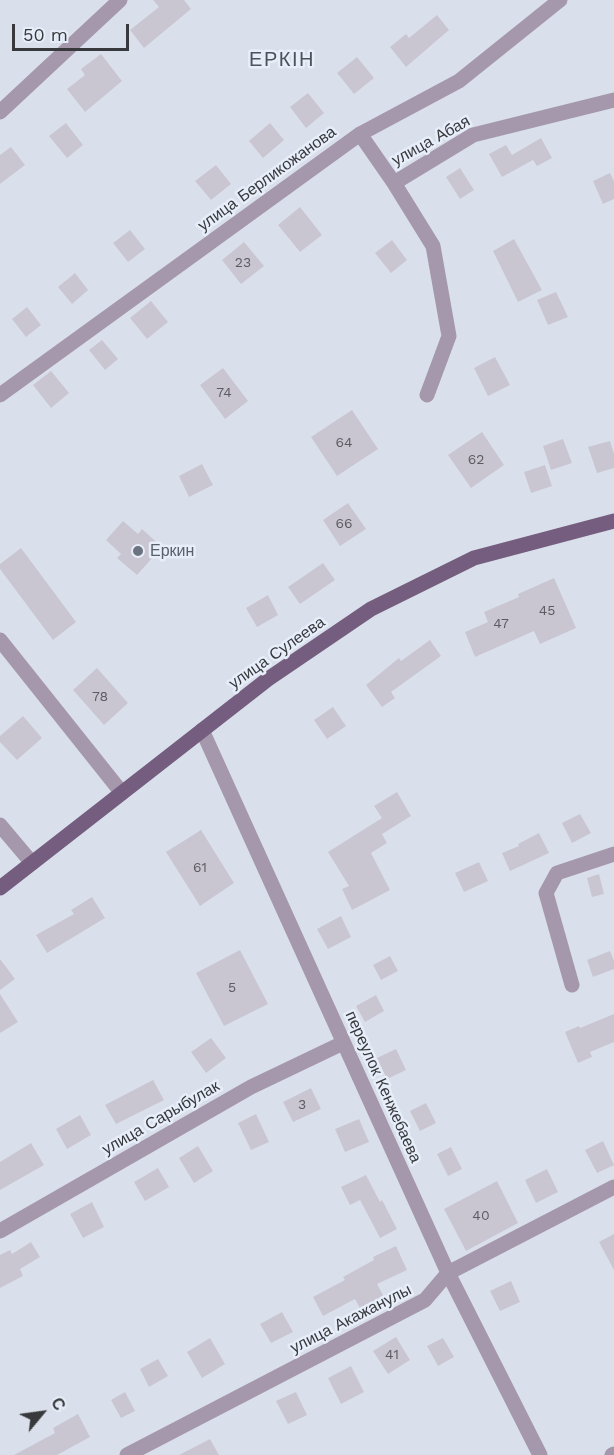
<!DOCTYPE html>
<html>
<head>
<meta charset="utf-8">
<style>
  body { margin:0 }
  #map { position:relative; width:614px; height:1455px; overflow:hidden; background:#dae0eb; font-family:"Work Sans",sans-serif }
  canvas { display:block }
  .north { position:absolute; left:12px; top:1383px; width:60px; height:60px; -webkit-text-stroke:4px #e7eef9; paint-order:stroke; rotate:61deg; font-size:16px; font-weight:700; line-height:24px; text-align:center; color:#37393d }
  .north::after { content:''; display:block; margin:auto; width:21px; height:27px; background:#37393d; clip-path:polygon(50% 0,100% 100%,50% 72%,0 100%) }
  .scale { position:absolute; left:12px; top:24px; width:117px; height:27px; box-sizing:border-box; border:3px solid #37393d; border-top:0; padding-left:8px; font-size:18px; line-height:21px; white-space:nowrap; color:#37393d; -webkit-text-stroke:4px #e7eef9; paint-order:stroke }
</style>
</head>
<body>
<div id="map">
<canvas width="614" height="1455"></canvas>
<div class="north">С</div>
<div class="scale">50 m</div>
</div>
<script>
const ctx = document.querySelector('canvas').getContext('2d');
ctx.lineJoin = 'round';
function fill(path, color) {
  ctx.fillStyle = color;
  ctx.fill(path, 'evenodd');
}
function shape(rows) {
  const path = new Path2D();
  for (const r of rows) {
    path.moveTo(r[0], r[1]);
    for (let i = 2; i < r.length; i += 2) path.lineTo(r[i], r[i + 1]);
  }
  return path;
}
function strokePath(path, color, width, dash) {
  ctx.strokeStyle = color;
  ctx.lineWidth = width;
  ctx.lineCap = dash ? 'butt' : 'round';
  ctx.setLineDash(dash || []);
  ctx.stroke(path);
}
function write(font, color, halo, rows, align = 'center') {
  ctx.font = font + ' "Work Sans",sans-serif';
  ctx.lineWidth = 5;
  ctx.setLineDash([]);
  ctx.textBaseline = 'middle';
  ctx.strokeStyle = halo;
  ctx.fillStyle = color;
  for (const [text, x, y, turn = 0] of rows) {
    ctx.save();
    ctx.translate(x, y);
    ctx.rotate((+turn || 0) * Math.PI / 180);
    ctx.textAlign = isNaN(turn) ? turn : align;
    if (halo) ctx.strokeText(text, 0, 0);
    ctx.fillText(text, 0, 0);
    ctx.restore();
  }
}
fill(shape([
  [153,0,184,0,191,9,144,48,130,30,159,7],
  [437,15,449,30,406,67,390,47,406,34,409,38],
  [101,54,122,81,85,112,67,89,85,75,81,69],
  [357,57,374,78,354,94,337,73],
  [308,93,324,113,306,128,290,107],
  [66,123,83,145,67,158,49,136],
  [270,123,284,140,263,158,249,141],
  [541,138,552,158,537,166,533,160,502,177,489,154,506,145,512,155],
  [11,147,25,165,0,184,0,155],
  [216,165,231,184,211,200,195,181],
  [460,168,474,190,460,199,446,177],
  [610,173,614,181,614,199,603,204,593,181],
  [300,207,322,235,300,252,278,225],
  [130,230,145,249,128,262,113,243],
  [514,239,542,290,518,302,493,251],
  [392,240,407,260,391,273,375,253],
  [244,242,264,266,241,284,222,260],
  [75,273,88,290,72,304,58,287],
  [556,292,568,317,548,325,537,300],
  [151,301,168,322,147,339,130,318],
  [27,307,41,325,26,337,12,319],
  [102,340,118,359,105,370,89,350],
  [495,357,510,385,488,396,474,368],
  [223,368,248,401,225,419,200,385],
  [51,371,69,393,51,408,33,385],
  [352,410,378,449,337,476,311,437],
  [482,432,504,465,471,488,448,455],
  [563,439,572,463,551,470,543,446],
  [610,441,614,454,614,468,597,473,588,447],
  [202,464,213,485,189,497,179,476],
  [545,465,552,486,531,493,524,472],
  [348,503,366,529,340,546,323,520],
  [123,521,138,534,142,529,162,547,137,575,117,558,121,554,106,540],
  [21,548,76,622,53,640,0,569,0,564],
  [323,563,335,580,300,604,288,587],
  [554,578,576,628,540,644,534,631,475,657,465,632,488,622,484,612,519,597,518,594],
  [268,595,278,615,257,627,246,608],
  [430,640,441,656,391,692,395,698,382,707,366,685,399,658,401,661],
  [97,668,128,703,104,725,73,690],
  [333,707,346,726,327,739,314,720],
  [23,716,42,738,17,760,0,742,0,736],
  [397,792,411,816,382,834,387,843,371,853,390,890,352,910,342,889,349,886,328,852,382,818,374,806],
  [580,814,591,833,572,843,562,823],
  [201,830,234,883,200,906,166,852],
  [539,833,549,853,510,871,502,853,519,846,518,844],
  [479,862,488,881,464,892,455,873],
  [599,874,604,894,592,897,587,878],
  [92,897,105,918,47,953,36,935,74,914,71,910],
  [341,916,351,937,328,949,317,929],
  [240,950,268,1004,224,1026,196,973],
  [610,951,614,961,614,969,593,977,587,960],
  [390,956,398,971,381,980,373,965],
  [0,959,15,979,0,990],
  [0,994,18,1022,0,1033],
  [376,995,384,1011,365,1022,356,1006],
  [614,1014,614,1042,590,1052,592,1057,578,1063,565,1032,579,1026,580,1028],
  [211,1038,226,1058,206,1073,191,1052],
  [396,1049,406,1070,387,1079,377,1058],
  [153,1080,164,1100,116,1124,105,1105],
  [311,1088,321,1109,293,1122,283,1102],
  [426,1103,436,1123,420,1131,410,1111],
  [256,1114,269,1142,251,1150,238,1123],
  [80,1115,91,1135,67,1149,56,1129],
  [359,1119,369,1142,345,1152,335,1129],
  [603,1141,614,1165,597,1173,585,1150],
  [31,1143,44,1165,0,1190,0,1162],
  [198,1146,213,1171,194,1183,179,1158],
  [451,1147,462,1169,448,1176,437,1154],
  [158,1168,169,1187,145,1201,134,1182],
  [547,1169,558,1192,536,1203,525,1180],
  [366,1175,380,1202,382,1200,397,1229,380,1238,360,1200,350,1205,341,1187],
  [497,1181,518,1223,466,1251,444,1209],
  [92,1202,104,1227,83,1238,70,1214],
  [614,1234,614,1270,599,1242],
  [31,1242,40,1257,20,1269,23,1276,0,1288,0,1255,10,1250,12,1254],
  [396,1246,407,1270,377,1284,384,1297,361,1310,355,1299,323,1316,313,1297,345,1280,343,1277,374,1260,373,1257],
  [511,1281,520,1302,500,1311,490,1291],
  [282,1312,293,1332,271,1343,260,1324],
  [396,1337,410,1360,388,1374,373,1351],
  [210,1338,225,1364,202,1378,187,1352],
  [443,1338,454,1357,438,1366,427,1346],
  [158,1359,168,1376,149,1387,140,1369],
  [351,1366,364,1392,341,1404,328,1378],
  [125,1392,135,1411,121,1418,111,1400],
  [296,1392,307,1415,288,1424,276,1401],
  [78,1414,90,1437,57,1455,14,1455,55,1433,53,1428],
  [210,1439,219,1455,179,1455]
]), '#c9c6d2');
strokePath(shape([
  [0,112,120,0],
  [360,134,394,183,473,135,614,100],
  [394,183,433,246,449,336,427,395],
  [0,395,360,134,459,81,560,0],
  [0,640,122,793],
  [202,730,448,1273,540,1455],
  [0,825,32,863],
  [572,985,546,893,557,873,614,854],
  [0,1231,251,1087,343,1043],
  [127,1455,425,1300,448,1273,614,1187],
  [612,1455,614,1454]
]), '#a598ac', 15);
strokePath(shape([
  [0,888,268,679,371,609,474,558,614,521]
]), '#745d7f', 15);
for (const [x, y, r, color] of [
  [138,551,6,"#6b7280"]
]) {
  const dot = new Path2D();
  dot.arc(x, y, r, 0, 2 * Math.PI);
  ctx.fillStyle = color;
  ctx.fill(dot);
  strokePath(dot, '#e7eef9', 2);
}
write('14px', '#5c5c62', null, [
  ["23",243,263],
  ["74",224,393],
  ["64",344,443],
  ["62",476,460],
  ["66",344,524],
  ["45",547,611],
  ["47",501,624],
  ["78",100,697],
  ["61",200,868],
  ["5",232,988],
  ["3",302,1105],
  ["40",481,1216],
  ["41",392,1355]
]);
write('16px', '#37393d', '#e7eef9', [
  ["улица Абая",431,141,-29],
  ["улица Берликожанова",267,179,-36],
  ["улица Сулеева",277,653,-35],
  ["переулок Кенжебаева",383,1087,66],
  ["улица Сарыбулак",161,1118,-30],
  ["улица Акажанулы",351,1319,-27]
]);
write('16px', '#5b616d', '#e7eef9', [
  ["Еркин",150,551]
], 'left');
ctx.letterSpacing = '1.5px';
write('20px', '#4d525b', '#e7eef9', [
  ["ЕРКІН",282,60]
]);
ctx.letterSpacing = '0px';
</script>
</body>
</html>
